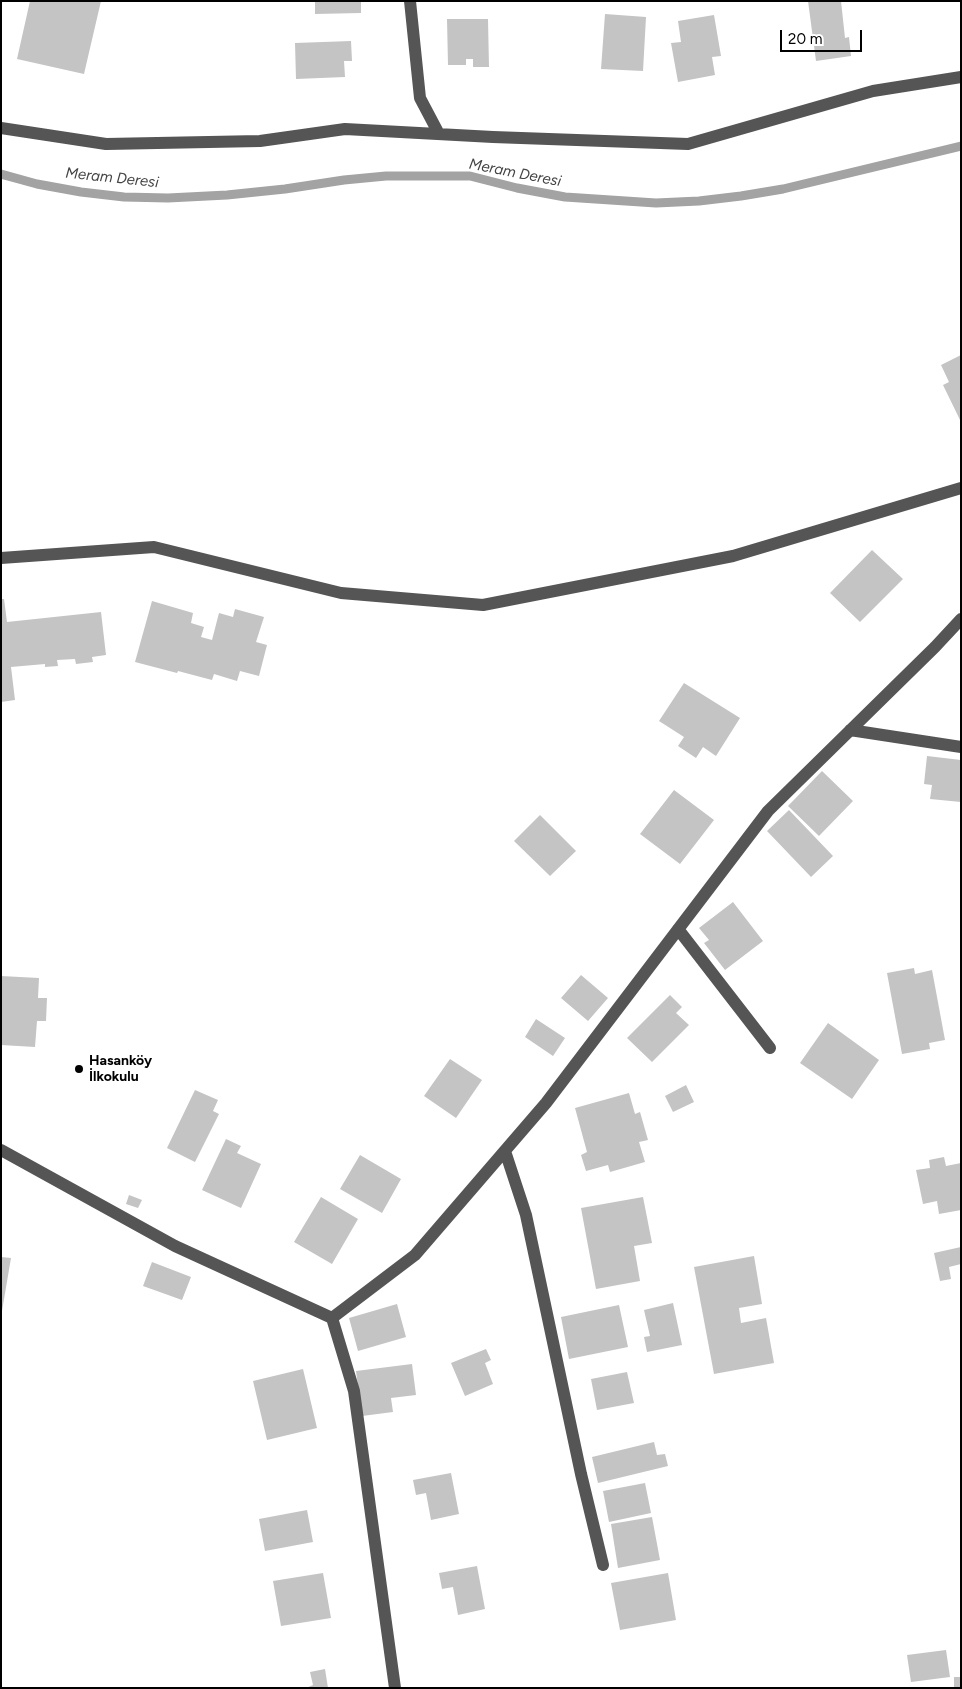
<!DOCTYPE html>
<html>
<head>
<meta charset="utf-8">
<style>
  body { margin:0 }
  #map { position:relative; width:962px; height:1689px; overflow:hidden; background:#fff; font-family:Figtree,sans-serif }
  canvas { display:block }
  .frame { position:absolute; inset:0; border:2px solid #000; pointer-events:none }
  .scale { position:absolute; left:780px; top:30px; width:82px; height:22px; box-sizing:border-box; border:2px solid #000; border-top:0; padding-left:6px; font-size:15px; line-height:18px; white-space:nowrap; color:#000; -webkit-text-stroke:4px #fff; paint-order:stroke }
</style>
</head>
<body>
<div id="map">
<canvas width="962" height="1689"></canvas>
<div class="frame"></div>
<div class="scale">20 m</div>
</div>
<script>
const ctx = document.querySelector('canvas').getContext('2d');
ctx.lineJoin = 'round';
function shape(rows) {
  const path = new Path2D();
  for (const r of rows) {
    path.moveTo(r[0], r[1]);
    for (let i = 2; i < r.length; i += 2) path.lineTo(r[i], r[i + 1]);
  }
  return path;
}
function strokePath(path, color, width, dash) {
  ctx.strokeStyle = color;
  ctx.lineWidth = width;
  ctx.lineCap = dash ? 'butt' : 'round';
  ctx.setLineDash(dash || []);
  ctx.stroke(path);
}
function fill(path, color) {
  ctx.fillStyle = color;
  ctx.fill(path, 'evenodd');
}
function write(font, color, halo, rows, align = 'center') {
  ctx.font = font + ' Figtree,sans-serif';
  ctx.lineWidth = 5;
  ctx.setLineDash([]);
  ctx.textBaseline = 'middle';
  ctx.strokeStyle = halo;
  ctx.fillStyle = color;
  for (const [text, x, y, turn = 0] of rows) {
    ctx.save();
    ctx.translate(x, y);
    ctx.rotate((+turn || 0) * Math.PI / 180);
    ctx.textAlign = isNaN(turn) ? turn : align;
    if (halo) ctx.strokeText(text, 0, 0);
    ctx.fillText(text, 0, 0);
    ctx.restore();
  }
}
strokePath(shape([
  [1,174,37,184,81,192,124,197,168,198,227,195,285,189,344,180,386,176,470,176,517,188,565,197,656,203,699,201,741,196,783,189,961,146]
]), '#a3a3a3', 9);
fill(shape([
  [30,1,101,1,84,74,17,59],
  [315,1,361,1,361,13,315,14],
  [808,1,841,1,845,38,849,37,851,56,816,61],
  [605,14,646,17,643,71,601,69],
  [714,15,721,56,712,57,715,75,678,82,671,43,681,42,678,21],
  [447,19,488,19,489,67,473,67,473,59,466,59,466,65,448,65],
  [351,41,352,61,344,61,345,77,296,79,295,43],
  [961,355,961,422,943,385,949,382,941,365],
  [872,550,903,579,860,622,830,593],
  [1,599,4,599,7,622,101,612,106,655,92,657,93,662,76,664,75,659,57,660,58,666,45,667,45,664,11,667,15,700,1,702],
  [152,601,193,613,191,623,204,627,201,637,212,640,219,613,233,617,235,609,264,617,256,642,267,645,259,676,240,671,237,681,214,674,212,680,178,671,177,673,135,662],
  [684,683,740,718,716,756,703,747,696,758,678,746,684,737,659,721],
  [927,756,961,760,961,802,930,799,932,785,924,784],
  [822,771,853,801,819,836,788,806],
  [674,790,714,820,680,864,640,834],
  [789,810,833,856,811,877,767,831],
  [540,815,576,851,550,876,514,841],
  [733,902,763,941,725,970,704,943,709,940,699,928],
  [914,968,915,974,932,970,945,1040,929,1043,930,1049,902,1054,887,973],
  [581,975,608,998,588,1021,561,998],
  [1,976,39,978,38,998,47,998,46,1021,37,1021,35,1047,1,1045],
  [670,995,682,1007,676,1013,689,1025,652,1062,627,1038],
  [536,1019,565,1038,553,1056,525,1037],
  [828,1023,879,1060,852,1099,800,1063],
  [450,1059,482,1080,456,1118,424,1096],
  [686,1085,694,1102,673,1112,665,1096],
  [195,1090,218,1100,213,1111,219,1114,195,1162,167,1148],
  [629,1093,635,1114,640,1112,648,1140,639,1142,645,1162,610,1172,608,1165,586,1171,581,1155,587,1152,575,1108],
  [226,1139,241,1146,237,1153,261,1164,241,1208,202,1190],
  [360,1155,401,1179,382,1213,340,1189],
  [944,1157,946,1166,961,1163,961,1210,939,1214,937,1201,923,1204,916,1170,930,1168,929,1160],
  [129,1195,142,1200,138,1208,126,1204],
  [321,1197,358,1219,332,1264,294,1242],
  [643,1197,652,1243,634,1246,640,1281,596,1289,581,1208],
  [961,1247,961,1264,949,1267,951,1279,940,1281,934,1253],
  [754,1256,762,1304,739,1308,741,1323,766,1318,774,1363,714,1374,694,1267],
  [1,1257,11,1258,2,1311,1,1311],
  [152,1262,191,1277,182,1300,143,1286],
  [673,1303,682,1345,647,1352,644,1337,650,1336,644,1310],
  [397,1304,406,1337,358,1351,349,1318],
  [619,1305,628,1347,569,1359,561,1317],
  [486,1349,491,1360,485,1363,493,1384,465,1396,451,1363],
  [412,1364,416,1395,391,1398,393,1412,362,1416,356,1371],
  [303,1369,317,1428,267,1440,253,1381],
  [627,1372,634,1403,597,1410,591,1379],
  [654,1442,657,1455,665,1454,668,1466,598,1483,592,1457],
  [451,1473,459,1514,431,1520,426,1493,416,1495,413,1480],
  [645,1483,651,1513,609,1522,603,1491],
  [307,1510,313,1542,265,1551,259,1519],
  [652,1517,660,1560,618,1568,611,1524],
  [477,1566,485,1609,458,1615,453,1587,442,1589,439,1573],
  [323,1573,331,1618,281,1626,273,1581],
  [668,1573,676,1620,620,1630,611,1583],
  [946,1650,950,1677,911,1682,907,1655],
  [325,1669,328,1688,306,1688,313,1685,310,1672],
  [954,1677,961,1677,961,1688,954,1688]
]), '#c4c4c4');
strokePath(shape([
  [410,1,420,98,439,134],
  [1,128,106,144,260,141,345,129,493,137,688,144,873,91,961,77],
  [1,558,154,547,341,593,483,605,733,556,961,488],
  [850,730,961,747],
  [678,929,770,1048],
  [1,1150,175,1246,332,1318,415,1255,546,1103,768,811,935,647,961,619],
  [505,1151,526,1215,581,1474,603,1565],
  [332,1318,354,1391,395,1688]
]), '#555', 12);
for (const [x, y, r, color] of [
  [79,1069,5,"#000"]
]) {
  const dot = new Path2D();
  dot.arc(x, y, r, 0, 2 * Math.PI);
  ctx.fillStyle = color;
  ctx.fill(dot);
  strokePath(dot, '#fff', 2);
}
write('bold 14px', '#000', '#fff', [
  ["Hasanköy",89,1061],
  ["İlkokulu",89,1077]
], 'left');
write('italic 15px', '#444', '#fff', [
  ["Meram Deresi",515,173,11],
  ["Meram Deresi",112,178,6]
]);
</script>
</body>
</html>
